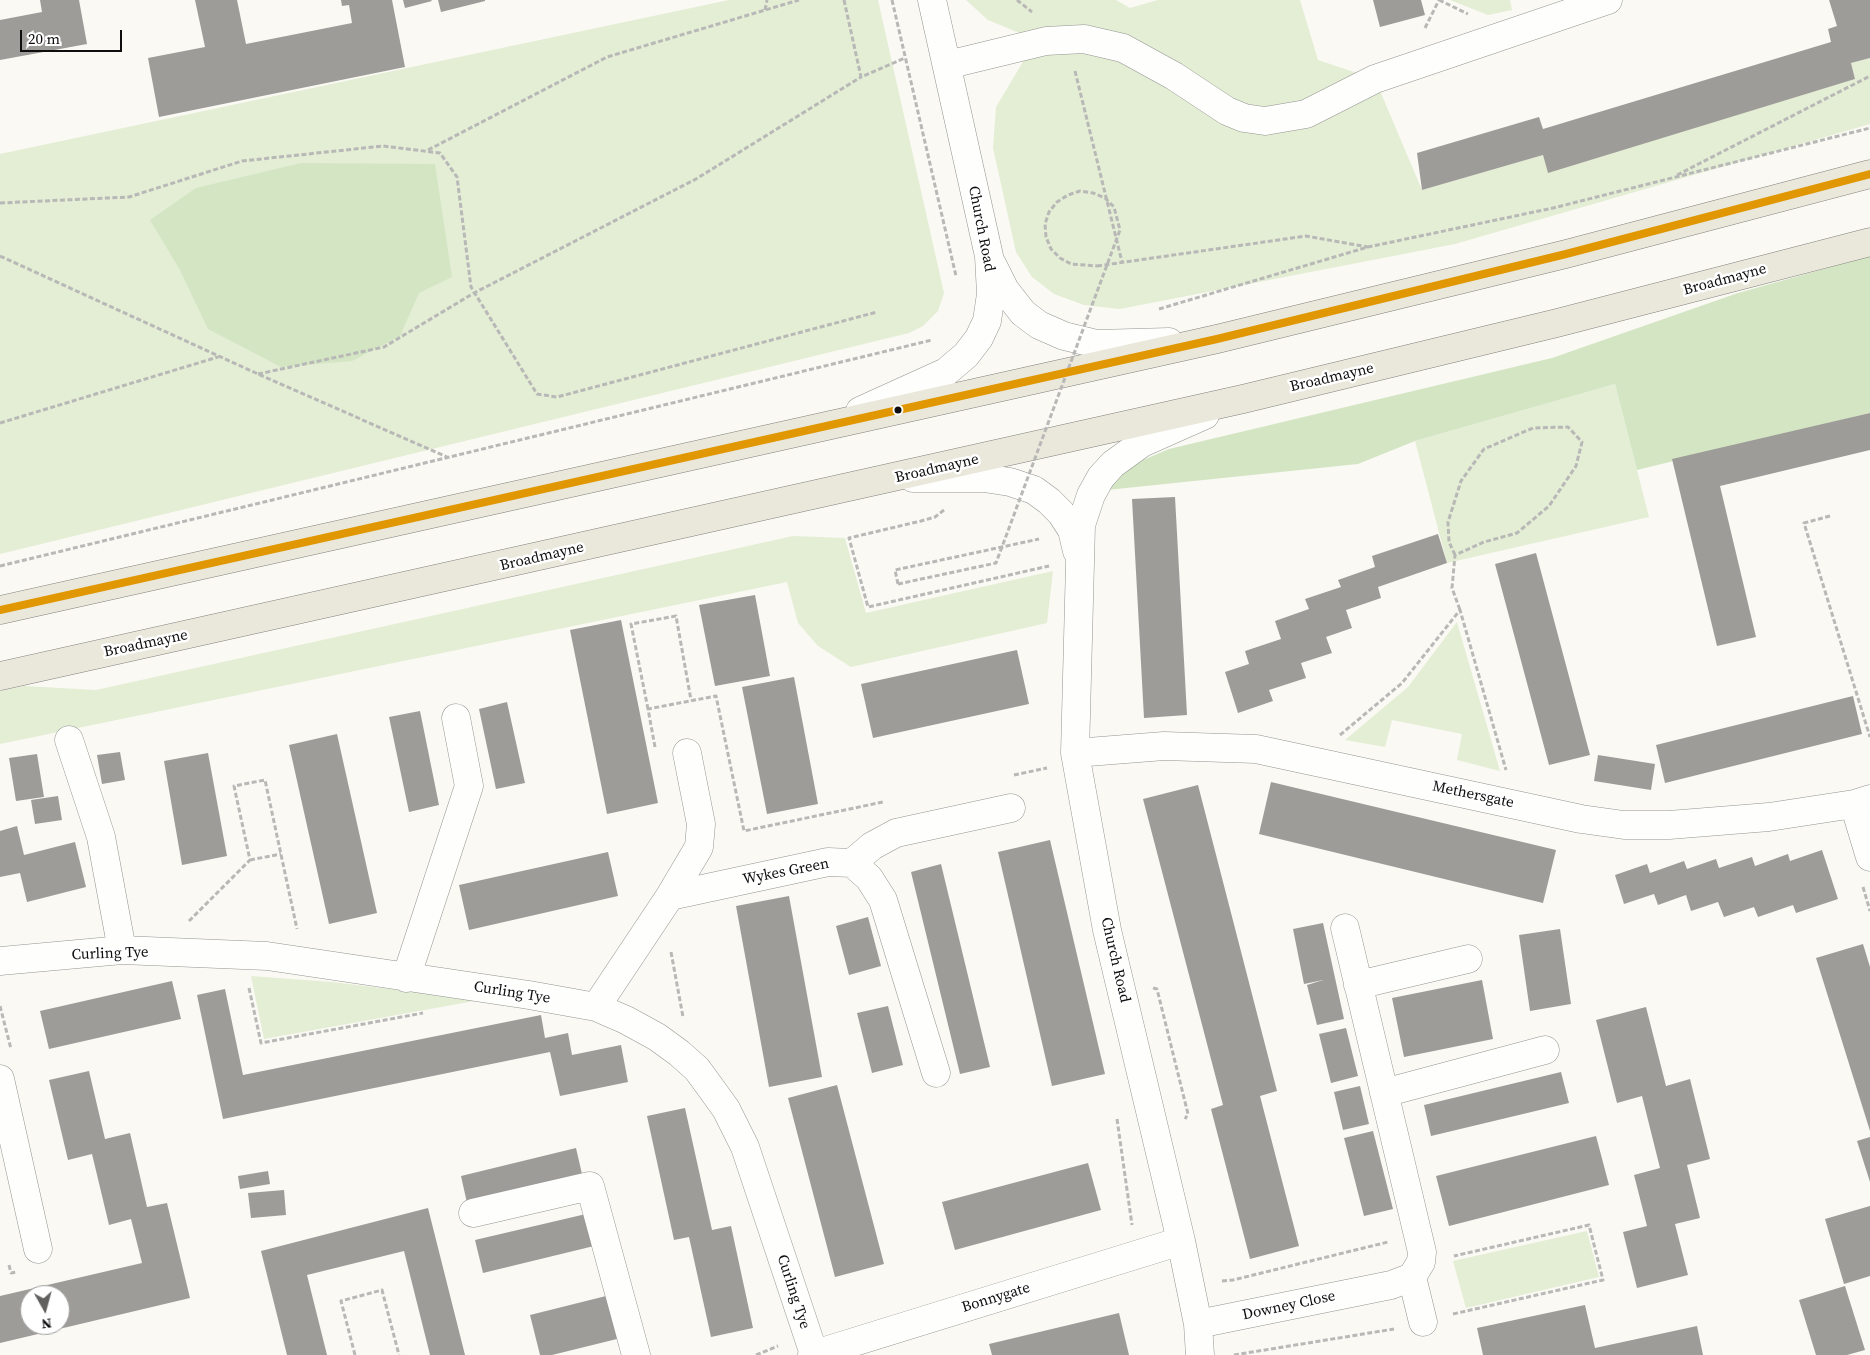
<!DOCTYPE html>
<html>
<head>
<meta charset="utf-8">
<style>
  body { margin:0 }
  #map { position:relative; width:1870px; height:1355px; overflow:hidden; background:#faf9f3; font-family:"Source Serif 4",serif }
  canvas { display:block }
  .north { position:absolute; left:20px; top:1285px; width:50px; height:50px; box-sizing:border-box; background:#fff; border:1px solid #9f9f9f; border-radius:50%; rotate:173deg; font-size:14px; font-weight:700; line-height:20px; text-align:center; color:#0e0e0e }
  .north::after { content:''; display:block; margin:auto; width:18px; height:22px; background:#61605e; clip-path:polygon(50% 0,100% 100%,50% 72%,0 100%) }
  .scale { position:absolute; left:20px; top:30px; width:102px; height:22px; box-sizing:border-box; border:2px solid #0e0e0e; border-top:0; padding-left:6px; font-size:15px; line-height:18px; white-space:nowrap; color:#0e0e0e; -webkit-text-stroke:4px #fff; paint-order:stroke }
</style>
</head>
<body>
<div id="map">
<canvas width="1870" height="1355"></canvas>
<div class="north">N</div>
<div class="scale">20 m</div>
</div>
<script>
const ctx = document.querySelector('canvas').getContext('2d');
ctx.lineJoin = 'round';
function fill(path, color) {
  ctx.fillStyle = color;
  ctx.fill(path, 'evenodd');
}
function shape(rows) {
  const path = new Path2D();
  for (const r of rows) {
    path.moveTo(r[0], r[1]);
    for (let i = 2; i < r.length; i += 2) path.lineTo(r[i], r[i + 1]);
  }
  return path;
}
function strokePath(path, color, width, dash) {
  ctx.strokeStyle = color;
  ctx.lineWidth = width;
  ctx.lineCap = dash ? 'butt' : 'round';
  ctx.setLineDash(dash || []);
  ctx.stroke(path);
}
function write(font, color, halo, rows, align = 'center') {
  ctx.font = font + ' "Source Serif 4",serif';
  ctx.lineWidth = 5;
  ctx.setLineDash([]);
  ctx.textBaseline = 'middle';
  ctx.strokeStyle = halo;
  ctx.fillStyle = color;
  for (const [text, x, y, turn = 0] of rows) {
    ctx.save();
    ctx.translate(x, y);
    ctx.rotate((+turn || 0) * Math.PI / 180);
    ctx.textAlign = isNaN(turn) ? turn : align;
    if (halo) ctx.strokeText(text, 0, 0);
    ctx.fillText(text, 0, 0);
    ctx.restore();
  }
}
fill(shape([
  [729,0,878,0,944,293,938,311,923,326,909,333,0,554,0,154],
  [966,0,1116,0,1130,8,1158,0,1300,0,1318,60,1375,79,1422,190,1543,155,1548,172,1855,79,1851,63,1870,58,1870,124,1455,244,1120,309,1084,305,1054,294,1032,277,1016,252,993,148,996,107,1027,55,1022,34,988,20],
  [1450,0,1510,0,1512,10,1488,15],
  [1615,384,1649,517,1447,563,1415,441],
  [793,536,845,538,866,613,1053,571,1047,623,851,667,818,646,798,623,787,582,0,744,0,691,24,686,96,690],
  [1457,622,1500,771,1457,760,1462,734,1392,720,1385,747,1345,740,1408,687],
  [251,976,332,982,480,1000,264,1039],
  [1587,1231,1599,1277,1466,1308,1453,1261]
]), '#e3eed5');
fill(shape([
  [301,163,435,164,452,277,419,293,400,336,352,361,281,367,208,329,180,270,150,220,196,188],
  [1870,256,1870,413,1637,470,1615,384,1415,441,1358,464,1107,490,1118,476,1136,463,1169,449,1552,358,1738,293]
]), '#d4e5c4');
fill(shape([
  [40,0,79,0,87,44,0,60,0,20,42,12],
  [195,0,237,0,246,44,352,23,349,5,342,6,341,0,392,0,405,67,159,117,148,58,205,47],
  [403,0,431,0,432,1,405,8],
  [438,0,485,0,485,1,441,12],
  [1373,0,1421,0,1425,15,1380,27],
  [1829,0,1870,0,1870,58,1851,63,1855,79,1548,173,1543,155,1422,190,1417,153,1539,117,1543,129,1831,42,1828,29,1837,26],
  [1870,413,1870,450,1720,486,1756,637,1717,646,1672,459],
  [1175,497,1187,715,1144,718,1132,499],
  [1438,534,1447,563,1378,587,1381,598,1346,610,1352,628,1326,637,1332,653,1301,663,1306,678,1269,690,1273,701,1238,713,1225,672,1249,664,1245,651,1281,639,1275,621,1309,609,1305,599,1341,587,1338,580,1375,567,1372,556],
  [1536,553,1590,755,1549,765,1495,564],
  [755,595,770,676,715,686,699,605],
  [621,620,658,803,607,814,570,630],
  [1017,650,1029,704,873,738,861,684],
  [794,677,818,804,767,814,742,687],
  [1853,696,1862,734,1665,783,1656,745],
  [507,702,525,783,496,789,479,709],
  [420,711,439,805,409,812,389,717],
  [337,734,377,913,329,924,289,745],
  [120,752,125,780,102,784,97,755],
  [208,753,227,856,182,865,164,761],
  [37,754,44,797,16,801,9,758],
  [1598,755,1655,764,1651,790,1594,781],
  [1271,782,1556,850,1543,903,1259,834],
  [1198,785,1277,1091,1260,1096,1299,1246,1250,1259,1211,1109,1223,1105,1143,799],
  [58,796,62,820,35,824,31,800],
  [17,826,24,855,75,842,86,887,27,902,20,873,0,877,0,831],
  [1050,840,1105,1074,1052,1086,998,852],
  [1822,850,1838,899,1796,913,1793,905,1758,917,1754,907,1724,917,1718,902,1691,911,1686,895,1658,905,1654,894,1624,904,1615,875,1647,864,1650,873,1684,861,1687,869,1716,859,1719,868,1752,857,1755,866,1788,854,1790,861],
  [608,852,618,896,469,930,459,885],
  [941,864,990,1067,960,1074,911,872],
  [789,896,822,1077,769,1087,736,906],
  [868,917,881,966,849,975,836,926],
  [1323,923,1344,1019,1317,1025,1307,985,1323,980,1304,984,1293,929],
  [1560,929,1571,1004,1530,1011,1519,935],
  [1863,944,1870,967,1870,1131,1816,958],
  [1482,980,1493,1039,1404,1057,1392,998],
  [172,981,181,1019,49,1049,40,1011],
  [225,989,243,1075,541,1015,545,1038,568,1033,572,1055,621,1045,628,1082,560,1096,550,1052,223,1119,197,995],
  [888,1006,903,1065,872,1073,857,1013],
  [1646,1007,1666,1086,1690,1079,1710,1159,1687,1165,1700,1218,1675,1224,1688,1275,1637,1288,1623,1232,1647,1226,1634,1175,1660,1168,1642,1096,1617,1103,1596,1020],
  [1346,1028,1358,1076,1331,1083,1319,1034],
  [89,1071,105,1139,130,1133,147,1207,167,1203,190,1298,0,1343,0,1296,142,1263,131,1219,109,1225,92,1154,68,1160,49,1080],
  [30,1295,60,1295,60,1325,30,1325],
  [1561,1072,1569,1103,1431,1136,1424,1105],
  [837,1085,884,1264,835,1277,788,1098],
  [1360,1086,1369,1124,1343,1130,1334,1092],
  [685,1108,712,1230,731,1226,753,1328,711,1337,689,1237,674,1240,647,1116],
  [1373,1131,1393,1209,1364,1216,1344,1138],
  [1596,1136,1609,1185,1449,1226,1436,1176],
  [1870,1137,1870,1182,1857,1141],
  [576,1148,582,1174,467,1203,461,1176],
  [1088,1163,1101,1210,955,1250,942,1202],
  [268,1171,270,1184,240,1189,238,1176],
  [284,1190,286,1215,251,1218,248,1193],
  [1870,1206,1870,1276,1844,1284,1825,1219],
  [428,1208,465,1355,430,1355,404,1251,307,1275,327,1355,287,1355,261,1251],
  [586,1214,594,1246,483,1273,475,1240],
  [1845,1286,1865,1350,1847,1355,1816,1355,1799,1300],
  [610,1295,621,1338,552,1355,540,1355,530,1315],
  [1585,1305,1595,1348,1697,1326,1703,1355,1483,1355,1477,1328],
  [1119,1313,1129,1355,992,1355,989,1344]
]), '#9e9c98');
const minor = shape([
  [947,65,1046,41,1084,39,1123,48,1174,76,1227,111,1244,118,1265,121,1306,114,1375,79,1608,0],
  [992,264,1005,290,1023,313,1039,325,1064,336,1097,344,1169,342],
  [860,411,946,372,966,355,979,338,987,321,991,294,989,256,932,0],
  [913,478,984,478,1010,482,1034,490,1049,501,1061,513,1072,530,1077,551],
  [69,740,101,837,122,950],
  [1075,753,1164,746,1256,749,1581,819,1624,825,1669,825,1769,817,1854,804,1870,799],
  [1854,804,1870,857],
  [852,863,869,878,883,900,936,1073],
  [670,896,828,862,852,863,872,846,896,833,1011,808],
  [0,961,122,950,267,956,529,995,596,1007,626,1020,657,1037,679,1053,697,1069,726,1109,745,1147,814,1354],
  [406,978,469,786,456,718],
  [1358,985,1468,959],
  [596,1007,670,896,699,847,701,824,687,753],
  [0,1079,38,1249],
  [1384,1093,1545,1050],
  [473,1213,590,1186,636,1355],
  [1412,1277,1423,1322],
  [1198,1324,1391,1285,1412,1277,1421,1262,1422,1252,1345,928],
  [812,1355,1181,1241],
  [1200,1355,1198,1324,1181,1241,1107,930,1075,753,1081,525,1091,495,1101,477,1113,464,1142,443,1205,415]
]);
const major = shape([
  [0,610,1217,339,1566,254,1870,174],
  [0,676,1243,399,1557,323,1870,242]
]);
strokePath(minor, '#949491', 29);
strokePath(major, '#82817e', 29);
strokePath(shape([
  [844,0,861,77,905,58],
  [892,0,956,276],
  [1017,0,1032,12],
  [1439,0,1468,14],
  [765,10,767,0],
  [1425,28,1439,0],
  [1075,71,1122,262],
  [428,150,607,57,799,0],
  [1677,175,1870,76],
  [0,203,129,197,242,161,383,146,440,153,457,177,471,287,537,394,557,397,877,312],
  [0,256,258,374,447,457],
  [1097,266,1306,236,1368,247],
  [1159,309,1368,247,1553,208,1870,128],
  [258,374,384,347,474,293,696,179,861,77],
  [0,423,218,357],
  [944,510,935,517,921,521,849,538,868,607,1049,566],
  [1830,516,1804,523,1870,737],
  [1455,555,1449,542,1448,522,1461,481,1484,449,1533,428,1568,427,1582,442,1576,466,1549,506,1517,533,1484,542,1455,555,1452,588,1460,610],
  [0,566,932,340],
  [898,584,895,570,1039,539],
  [648,709,631,624,676,616,691,700],
  [1340,735,1402,683,1460,610,1506,770],
  [655,747,648,709,716,696,744,831,883,802],
  [1014,775,1047,768],
  [250,860,281,854],
  [1863,887,1870,911],
  [189,921,250,860,234,786,265,780,297,929],
  [671,952,683,1017],
  [249,988,261,1043,423,1013],
  [1153,988,1157,989,1188,1114,1185,1119],
  [0,1006,11,1049],
  [1117,1119,1132,1225],
  [9,1265,11,1273,16,1272],
  [1222,1281,1233,1280,1388,1242],
  [1453,1314,1603,1280,1589,1225,1454,1256],
  [355,1355,341,1301,382,1290,399,1355],
  [756,1355,778,1346],
  [1234,1355,1394,1329]
]), '#b8b8b7', 3, [5, 2.5]);
strokePath(minor, '#fefefd', 28);
strokePath(major, '#eae7db', 28);
strokePath(shape([
  [898,584,996,563,1120,230,1114,207,1105,198,1093,193,1080,191,1068,195,1057,202,1049,212,1045,224,1046,237,1051,249,1060,258,1071,264,1097,266]
]), '#b8b8b7', 3, [5, 2.5]);
strokePath(shape([
  [0,610,1217,339,1566,254,1870,174]
]), '#e09701', 8);
for (const [x, y, r, color] of [
  [898,410,4.5,"#0e0e0e"]
]) {
  const dot = new Path2D();
  dot.arc(x, y, r, 0, 2 * Math.PI);
  ctx.fillStyle = color;
  ctx.fill(dot);
  strokePath(dot, '#fff', 2);
}
write('15px', '#0e0e0e', '#fff', [
  ["Church Road",981,229,79],
  ["Broadmayne",1725,280,-15],
  ["Broadmayne",1332,378,-13],
  ["Broadmayne",937,469,-13],
  ["Broadmayne",542,557,-13],
  ["Broadmayne",146,644,-12],
  ["Methersgate",1473,795,12],
  ["Wykes Green",786,872,-11],
  ["Curling Tye",110,954,-2],
  ["Church Road",1115,960,77],
  ["Curling Tye",512,993,9],
  ["Curling Tye",793,1292,72],
  ["Bonnygate",996,1298,-17],
  ["Downey Close",1289,1306,-12]
]);
</script>
</body>
</html>
